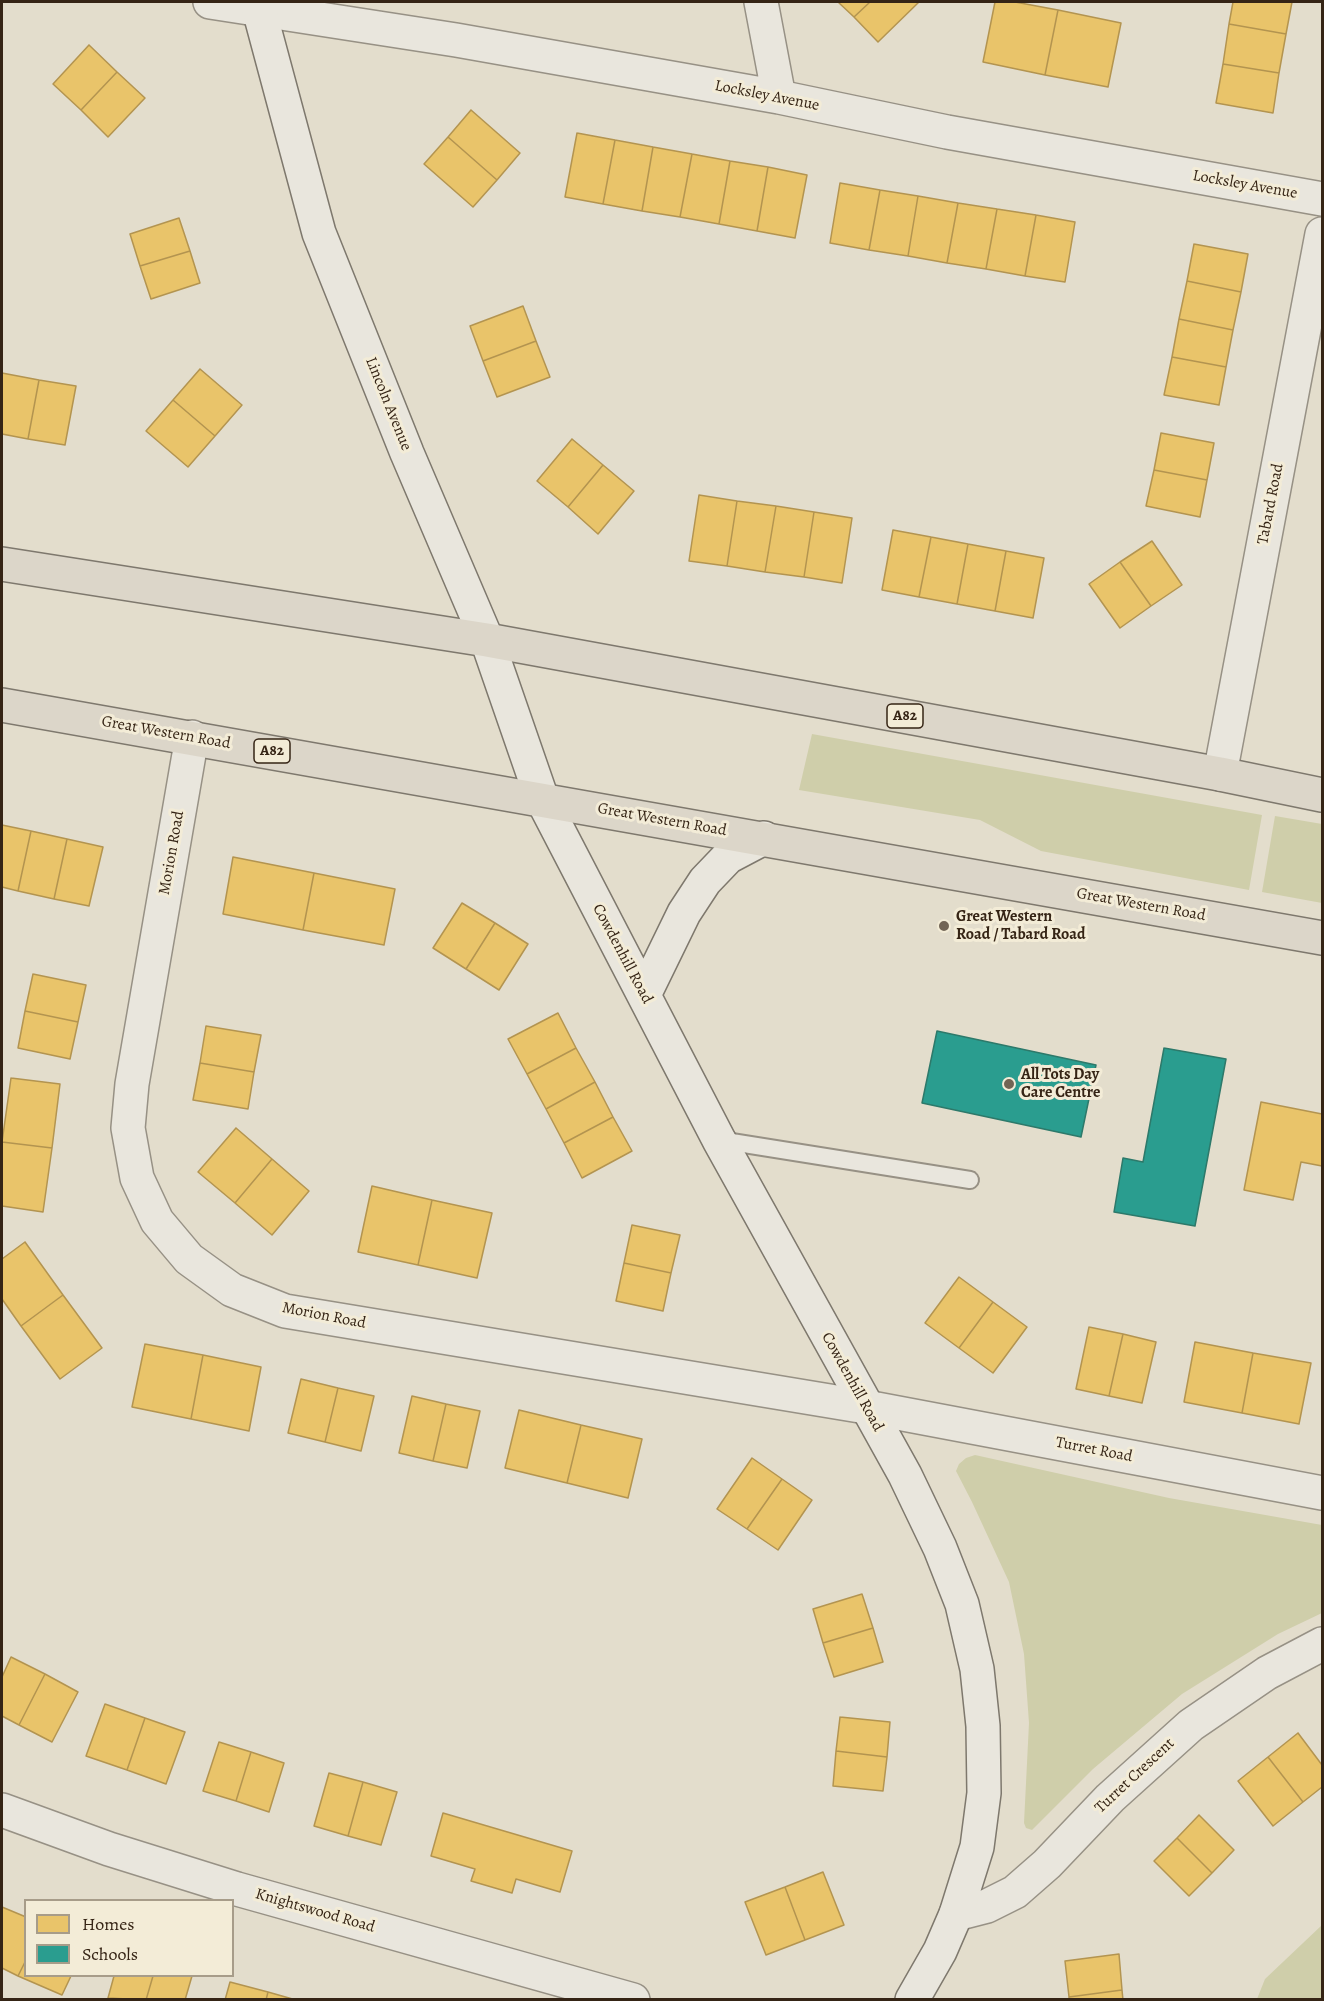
<!DOCTYPE html>
<html>
<head>
<meta charset="utf-8">
<style>
  body { margin:0 }
  #map { position:relative; width:1324px; height:2001px; overflow:hidden; background:#e3ddcc; font-family:Alegreya,serif }
  canvas { display:block }
  .frame { position:absolute; inset:0; border:3px solid #352415; pointer-events:none }
  .legend { position:absolute; left:24px; top:1899px; width:210px; height:78px; box-sizing:border-box; background:#f3ecd7; border:2px solid #a79c89; margin:0; padding:8px 10px; list-style:none; font-size:18px; color:#352415 }
  .legend li { display:flex; align-items:center; gap:12px; height:30px }
  .legend b { width:30px; border:2px solid #a79c89 }
</style>
</head>
<body>
<div id="map">
<canvas width="1324" height="2001"></canvas>
<div class="frame"></div>
<ul class="legend">
<li><b style="height:16px;background:#e9c46a"></b>Homes</li>
<li><b style="height:16px;background:#2a9d8f"></b>Schools</li>
</ul>
</div>
<script>
const ctx = document.querySelector('canvas').getContext('2d');
ctx.lineJoin = 'round';
function fill(path, color) {
  ctx.fillStyle = color;
  ctx.fill(path, 'evenodd');
}
function shape(rows) {
  const path = new Path2D();
  for (const r of rows) {
    path.moveTo(r[0], r[1]);
    for (let i = 2; i < r.length; i += 2) path.lineTo(r[i], r[i + 1]);
  }
  return path;
}
function strokePath(path, color, width, dash) {
  ctx.strokeStyle = color;
  ctx.lineWidth = width;
  ctx.lineCap = dash ? 'butt' : 'round';
  ctx.setLineDash(dash || []);
  ctx.stroke(path);
}
function write(font, color, halo, rows, align = 'center') {
  ctx.font = font + ' Alegreya,serif';
  ctx.lineWidth = 6;
  ctx.setLineDash([]);
  ctx.textBaseline = 'middle';
  ctx.strokeStyle = halo;
  ctx.fillStyle = color;
  for (const [text, x, y, turn = 0] of rows) {
    ctx.save();
    ctx.translate(x, y);
    ctx.rotate((+turn || 0) * Math.PI / 180);
    ctx.textAlign = isNaN(turn) ? turn : align;
    if (halo) ctx.strokeText(text, 0, 0);
    ctx.fillText(text, 0, 0);
    ctx.restore();
  }
}
fill(shape([
  [812,734,1262,815,1249,890,1041,851,980,820,799,790],
  [1275,816,1322,824,1322,903,1262,892],
  [975,1455,1169,1498,1322,1525,1322,1613,1278,1634,1182,1694,1093,1769,1032,1830,1026,1828,1024,1823,1029,1723,1024,1654,1009,1582,972,1502,956,1471,959,1464,966,1458],
  [1322,1925,1322,1999,1257,1999,1265,1979]
]), '#cfceaa');
const homes = shape([
  [838,2,870,2,854,17,838,2],
  [870,2,919,2,878,42,854,17,870,2],
  [995,2,1015,2,1058,10,1045,75,983,62,995,2],
  [1233,2,1292,2,1286,34,1229,24,1233,2],
  [1058,10,1121,23,1108,87,1045,75,1058,10],
  [1229,24,1286,34,1279,73,1223,64,1229,24],
  [89,45,117,72,81,110,53,84,89,45],
  [1223,64,1279,73,1273,113,1216,103,1223,64],
  [117,72,145,98,108,137,81,110,117,72],
  [471,110,520,153,497,180,448,137,471,110],
  [577,133,615,140,603,204,565,197,577,133],
  [448,137,497,180,473,207,424,164,448,137],
  [615,140,653,147,642,211,603,204,615,140],
  [653,147,692,154,680,217,642,211,653,147],
  [692,154,730,161,719,224,680,217,692,154],
  [730,161,768,167,757,231,719,224,730,161],
  [768,167,807,175,795,238,757,231,768,167],
  [840,183,880,190,869,250,830,243,840,183],
  [880,190,918,196,908,256,869,250,880,190],
  [918,196,958,203,947,263,908,256,918,196],
  [958,203,997,209,986,269,947,263,958,203],
  [997,209,1036,215,1025,276,986,269,997,209],
  [1036,215,1075,222,1065,282,1025,276,1036,215],
  [179,218,190,251,140,266,130,234,179,218],
  [1194,244,1248,254,1241,292,1187,281,1194,244],
  [190,251,200,283,151,299,140,266,190,251],
  [1187,281,1241,292,1233,330,1179,319,1187,281],
  [523,306,536,341,483,361,470,326,523,306],
  [1179,319,1233,330,1226,367,1172,357,1179,319],
  [536,341,550,377,497,397,483,361,536,341],
  [1172,357,1226,367,1219,405,1164,395,1172,357],
  [200,369,242,405,215,436,173,400,200,369],
  [2,373,39,380,28,439,2,434,2,373],
  [39,380,76,386,65,445,28,439,39,380],
  [173,400,215,436,188,467,146,431,173,400],
  [1161,433,1214,443,1207,480,1154,470,1161,433],
  [572,439,603,465,568,507,537,481,572,439],
  [603,465,634,491,598,534,568,507,603,465],
  [1154,470,1207,480,1200,517,1146,506,1154,470],
  [699,495,737,501,727,566,689,561,699,495],
  [737,501,776,506,765,572,727,566,737,501],
  [776,506,814,512,804,577,765,572,776,506],
  [814,512,852,518,842,583,804,577,814,512],
  [893,530,931,537,919,597,882,590,893,530],
  [931,537,968,544,957,604,919,597,931,537],
  [1152,541,1182,585,1151,606,1120,562,1152,541],
  [968,544,1006,551,995,611,957,604,968,544],
  [1006,551,1044,558,1033,618,995,611,1006,551],
  [1120,562,1151,606,1120,628,1089,584,1120,562],
  [2,825,31,831,18,891,2,887,2,825],
  [31,831,67,839,54,899,18,891,31,831],
  [67,839,103,847,89,906,54,899,67,839],
  [233,857,314,873,303,930,223,914,233,857],
  [314,873,395,889,384,945,303,930,314,873],
  [462,903,495,923,466,969,433,948,462,903],
  [495,923,528,944,499,990,466,969,495,923],
  [33,974,86,985,78,1022,25,1011,33,974],
  [25,1011,78,1022,70,1059,18,1048,25,1011],
  [558,1013,576,1048,527,1074,508,1039,558,1013],
  [206,1026,261,1035,254,1072,200,1063,206,1026],
  [576,1048,595,1082,546,1109,527,1074,576,1048],
  [200,1063,254,1072,248,1109,193,1100,200,1063],
  [11,1078,60,1084,52,1148,2,1142,11,1078],
  [595,1082,613,1117,564,1143,546,1109,595,1082],
  [1261,1102,1322,1114,1322,1166,1301,1162,1293,1200,1244,1190,1261,1102],
  [613,1117,632,1151,582,1178,564,1143,613,1117],
  [236,1128,272,1159,235,1203,198,1172,236,1128],
  [2,1142,52,1148,43,1212,2,1206,2,1142],
  [272,1159,309,1191,272,1235,235,1203,272,1159],
  [372,1186,432,1200,418,1265,358,1252,372,1186],
  [432,1200,492,1213,477,1278,418,1265,432,1200],
  [632,1225,680,1235,671,1273,624,1263,632,1225],
  [25,1242,63,1295,21,1326,2,1299,2,1259,25,1242],
  [624,1263,671,1273,663,1311,616,1301,624,1263],
  [959,1277,993,1302,959,1348,925,1323,959,1277],
  [63,1295,102,1348,60,1379,21,1326,63,1295],
  [993,1302,1027,1327,993,1373,959,1348,993,1302],
  [1089,1327,1123,1334,1109,1396,1076,1389,1089,1327],
  [1123,1334,1156,1342,1142,1403,1109,1396,1123,1334],
  [1195,1342,1253,1353,1242,1413,1184,1402,1195,1342],
  [145,1344,203,1355,191,1419,132,1407,145,1344],
  [1253,1353,1311,1363,1299,1424,1242,1413,1253,1353],
  [203,1355,261,1367,249,1431,191,1419,203,1355],
  [301,1379,338,1388,325,1442,288,1433,301,1379],
  [338,1388,374,1396,361,1451,325,1442,338,1388],
  [412,1396,446,1404,433,1461,399,1453,412,1396],
  [446,1404,480,1411,467,1468,433,1461,446,1404],
  [519,1410,581,1425,567,1483,505,1468,519,1410],
  [581,1425,642,1439,628,1498,567,1483,581,1425],
  [752,1458,782,1479,747,1529,717,1509,752,1458],
  [782,1479,812,1500,778,1550,747,1529,782,1479],
  [862,1594,873,1628,823,1643,813,1609,862,1594],
  [873,1628,883,1662,834,1677,823,1643,873,1628],
  [11,1657,45,1674,19,1725,2,1716,2,1677,11,1657],
  [45,1674,78,1692,52,1742,19,1725,45,1674],
  [105,1704,145,1718,127,1770,86,1756,105,1704],
  [840,1717,890,1722,887,1757,836,1751,840,1717],
  [145,1718,185,1732,166,1784,127,1770,145,1718],
  [1298,1733,1322,1765,1322,1787,1303,1802,1268,1757,1298,1733],
  [219,1742,251,1752,236,1801,203,1791,219,1742],
  [836,1751,887,1757,883,1791,833,1786,836,1751],
  [251,1752,284,1763,269,1812,236,1801,251,1752],
  [1268,1757,1303,1802,1273,1826,1238,1781,1268,1757],
  [329,1773,363,1782,348,1836,314,1826,329,1773],
  [363,1782,397,1792,381,1845,348,1836,363,1782],
  [443,1813,572,1851,560,1892,516,1879,512,1893,471,1881,475,1869,431,1856,443,1813],
  [1199,1815,1234,1850,1212,1873,1177,1838,1199,1815],
  [1177,1838,1212,1873,1189,1896,1154,1861,1177,1838],
  [823,1872,844,1925,805,1940,785,1887,823,1872],
  [785,1887,805,1940,766,1955,745,1902,785,1887],
  [2,1907,26,1917,26,1960,18,1976,2,1968,2,1907],
  [1119,1954,1122,1990,1069,1997,1065,1961,1119,1954],
  [26,1960,26,1976,71,1976,62,1995,18,1976,26,1960],
  [114,1976,153,1976,146,2000,108,1998,114,1976],
  [153,1976,192,1976,185,2000,146,2000,153,1976],
  [230,1982,268,1992,266,2000,225,2000,230,1982],
  [1122,1990,1123,2000,1069,2000,1069,1997,1122,1990],
  [268,1992,296,2000,266,2000,268,1992]
]);
fill(homes, '#e9c46a');
strokePath(homes, '#b39450', 1.5);
const schools = shape([
  [937,1031,1096,1065,1081,1137,922,1103,937,1031],
  [1164,1048,1226,1059,1195,1226,1114,1212,1123,1158,1143,1162,1164,1048]
]);
fill(schools, '#2a9d8f');
strokePath(schools, '#2d796a', 1.5);
const lane = shape([
  [719,1140,970,1180]
]);
const street = shape([
  [210,2,456,40,779,97,947,132,1322,199],
  [761,2,779,97],
  [192,737,132,1084,128,1128,137,1178,157,1221,189,1259,232,1290,285,1311,866,1407,1322,1493],
  [1220,774,1322,234],
  [2,1810,109,1849,237,1889,633,2000],
  [956,1914,987,1906,1015,1892,1047,1864,1110,1798,1191,1725,1267,1673,1322,1644]
]);
const secondary = shape([
  [257,2,319,233,407,453,487,640,542,799,719,1140,905,1475,940,1548,962,1604,977,1669,983,1726,984,1793,977,1847,956,1914,940,1951,912,2000],
  [644,995,684,913,705,881,728,857,764,838]
]);
const primary = shape([
  [2,564,487,640,1220,774,1322,795],
  [2,705,1322,938]
]);
strokePath(lane, '#979185', 20);
strokePath(street, '#979185', 36);
strokePath(secondary, '#7e786d', 36);
strokePath(primary, '#7e786d', 36);
strokePath(lane, '#e9e6dd', 16);
strokePath(street, '#e9e6dd', 33);
strokePath(secondary, '#e9e6dd', 33);
strokePath(primary, '#dcd6c9', 33);
for (const [x, y, r, color] of [
  [944,926,6,"#726555"],
  [1009,1084,6,"#726555"]
]) {
  const dot = new Path2D();
  dot.arc(x, y, r, 0, 2 * Math.PI);
  ctx.fillStyle = color;
  ctx.fill(dot);
  strokePath(dot, '#f3ecd7', 2);
}
for (const [x, y, w] of [
  [905,716,36],
  [272,751,36]
]) {
  const box = new Path2D();
  box.roundRect(x - w / 2, y - 12, w, 24, 4.5);
  ctx.fillStyle = '#f3ecd7';
  ctx.fill(box);
  strokePath(box, '#352415', 1.5);
}
write('bold 15px', '#352415', null, [
  ["A82",905,716],
  ["A82",272,751]
]);
write('16px', '#352415', '#f3ecd7', [
  ["Locksley Avenue",767,96,11],
  ["Locksley Avenue",1245,185,10],
  ["Lincoln Avenue",388,404,68],
  ["Tabard Road",1271,504,-79],
  ["Great Western Road",166,733,10],
  ["Great Western Road",662,820,10],
  ["Morion Road",172,853,-80],
  ["Great Western Road",1141,905,10],
  ["Cowdenhill Road",622,954,62],
  ["Morion Road",324,1316,11],
  ["Cowdenhill Road",852,1382,61],
  ["Turret Road",1094,1450,11],
  ["Turret Crescent",1135,1776,-43],
  ["Knightswood Road",315,1911,16]
]);
write('bold 16px', '#352415', '#f3ecd7', [
  ["Great Western",956,917],
  ["Road / Tabard Road",956,935],
  ["All Tots Day",1021,1075],
  ["Care Centre",1021,1093]
], 'left');
</script>
</body>
</html>
